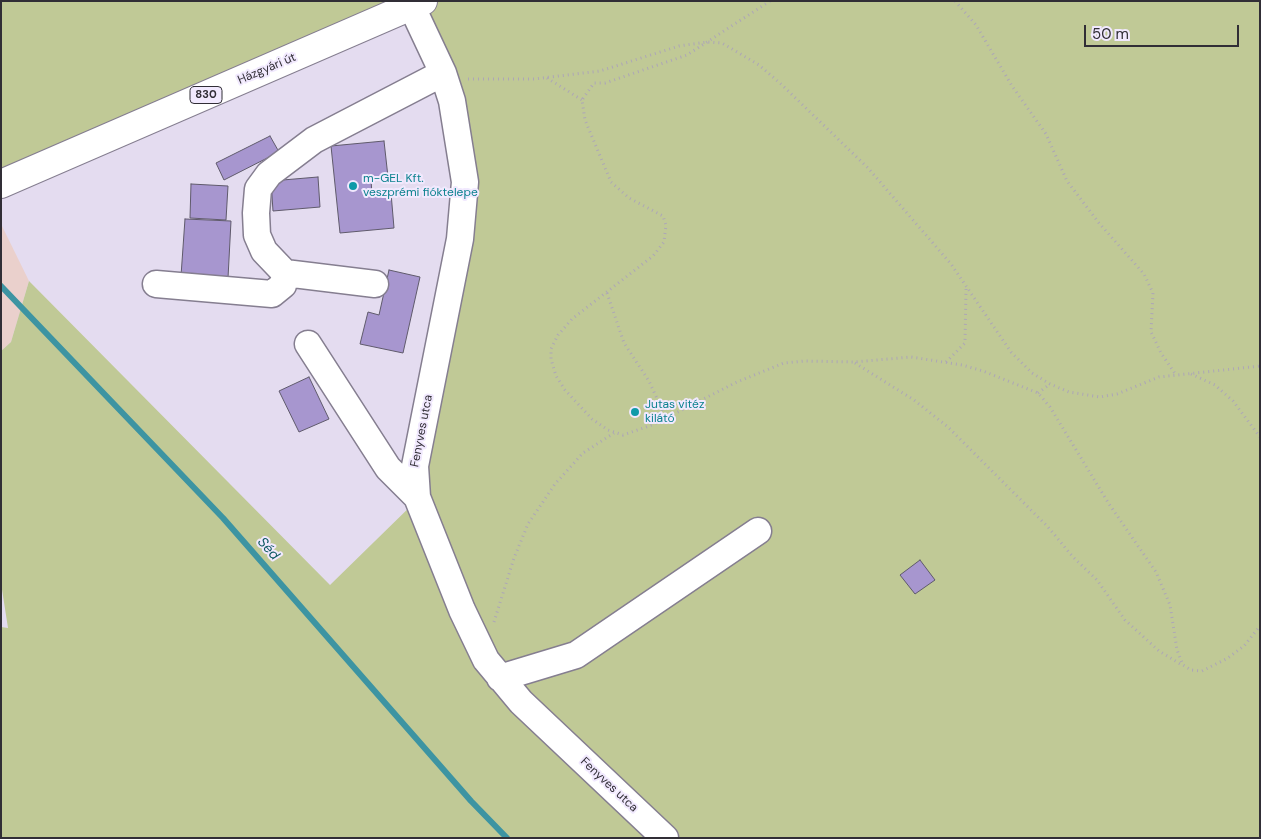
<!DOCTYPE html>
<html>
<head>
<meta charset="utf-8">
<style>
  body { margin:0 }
  #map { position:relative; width:1261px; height:839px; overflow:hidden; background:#e4dcf0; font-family:"DM Sans",sans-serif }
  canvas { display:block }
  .frame { position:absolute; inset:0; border:2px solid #312e36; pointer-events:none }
  .scale { position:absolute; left:1084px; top:25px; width:155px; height:22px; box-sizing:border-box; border:2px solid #312e36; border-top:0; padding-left:6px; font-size:15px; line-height:18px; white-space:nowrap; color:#312e36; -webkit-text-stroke:4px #f1e9fe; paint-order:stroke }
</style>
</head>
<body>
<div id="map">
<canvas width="1261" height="839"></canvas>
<div class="frame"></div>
<div class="scale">50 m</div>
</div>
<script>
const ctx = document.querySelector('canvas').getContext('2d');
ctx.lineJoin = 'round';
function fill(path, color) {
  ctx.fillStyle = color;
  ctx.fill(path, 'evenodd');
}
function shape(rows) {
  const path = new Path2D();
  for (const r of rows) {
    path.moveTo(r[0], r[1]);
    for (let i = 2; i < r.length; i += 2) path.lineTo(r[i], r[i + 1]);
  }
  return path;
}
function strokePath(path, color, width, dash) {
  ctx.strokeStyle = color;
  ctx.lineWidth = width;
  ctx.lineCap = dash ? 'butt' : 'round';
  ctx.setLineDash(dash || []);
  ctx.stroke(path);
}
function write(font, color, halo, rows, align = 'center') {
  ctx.font = font + ' "DM Sans",sans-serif';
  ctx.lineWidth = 4;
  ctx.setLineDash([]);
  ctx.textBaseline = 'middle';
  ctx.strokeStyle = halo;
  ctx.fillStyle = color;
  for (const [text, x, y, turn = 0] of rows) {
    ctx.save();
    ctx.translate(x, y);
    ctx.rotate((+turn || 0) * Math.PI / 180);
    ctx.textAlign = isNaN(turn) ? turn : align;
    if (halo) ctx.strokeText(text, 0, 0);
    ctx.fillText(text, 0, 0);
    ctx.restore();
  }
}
fill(shape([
  [1,224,29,281,11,342,1,351]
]), '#ead0cc');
fill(shape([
  [1,1,1260,1,1260,838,1,838,1,627,8,628,1,583,1,351,11,342,29,281,330,585,419,498,466,181,413,4,1,184]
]), '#c0c996');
strokePath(shape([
  [1,286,223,518,471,801,507,838]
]), '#3d94a2', 6);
const building = shape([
  [270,136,279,152,224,180,216,163,270,136],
  [384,141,388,177,371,179,372,195,391,193,394,228,340,233,331,146,384,141],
  [318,177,320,207,273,211,271,181,318,177],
  [191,184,228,186,226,220,190,218,191,184],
  [185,219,231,221,228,278,181,276,185,219],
  [389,270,420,277,403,353,360,344,368,312,379,315,389,270],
  [309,377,329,419,299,432,279,391,309,377],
  [920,560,935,580,915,594,900,575,920,560]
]);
fill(building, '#a796cf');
strokePath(building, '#5f5a6b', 1);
const minor = shape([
  [412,7,443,73,452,101,465,182,460,239,415,466,417,497,462,610,486,660,521,702,665,838],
  [156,284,272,294,283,285,285,273],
  [375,284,285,273,264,251,257,235,256,213,258,189,269,174,314,140,443,73],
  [308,344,388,468,417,497],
  [500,678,576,655,758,531]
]);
const major = shape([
  [1,184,423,1]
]);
strokePath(minor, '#857e90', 29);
strokePath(major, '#857e90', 30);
strokePath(shape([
  [770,1,687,55,605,83,594,83,582,100,585,120,611,182,629,198,663,216,666,225,664,242,653,256,572,319,558,335,551,349,551,359,556,376,565,390,592,419,608,430,623,435,652,425,737,382,784,363,804,361,854,362,911,357,962,365,983,371,1038,393,1050,407,1109,504,1156,572,1170,605,1177,650,1183,665,1191,670,1202,671,1228,658,1244,646,1260,626],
  [955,1,976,25,1012,86,1046,134,1067,181,1099,223,1144,274,1153,293,1151,332,1161,353,1176,375],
  [547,78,582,100],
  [468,79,534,79,600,71,679,46,707,42,722,43,759,65,782,85,868,168,951,264,1011,352,1032,373,1050,384,1069,392,1100,397,1117,394,1159,377,1260,366],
  [607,293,624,343,649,381,666,418],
  [946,362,965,343,966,289],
  [855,363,914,400,948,427,1048,527,1073,557,1097,580,1125,620,1159,651,1182,665],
  [1191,374,1215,385,1233,401,1260,437],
  [1038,393,1050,384],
  [494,622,514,558,528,524,555,484,583,453,614,433]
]), '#ada6b7', 3, [1, 4]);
strokePath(minor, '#fff', 26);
strokePath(major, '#fff', 28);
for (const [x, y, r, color] of [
  [353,186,5,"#0f9aa8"],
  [635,412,5,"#0f9aa8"]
]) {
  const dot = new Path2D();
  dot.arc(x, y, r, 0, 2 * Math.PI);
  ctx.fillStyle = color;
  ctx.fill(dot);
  strokePath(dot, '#f1e9fe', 2);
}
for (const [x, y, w] of [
  [206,95,32]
]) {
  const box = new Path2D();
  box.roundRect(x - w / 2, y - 8.5, w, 17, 4);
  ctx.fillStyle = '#f1e9fe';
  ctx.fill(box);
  strokePath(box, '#312e36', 1);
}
write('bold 11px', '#312e36', null, [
  ["830",206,95]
]);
write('12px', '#312e36', '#f1e9fe', [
  ["Házgyári út",267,69,-23],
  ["Fenyves utca",422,431,-79],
  ["Fenyves utca",609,785,43]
]);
write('12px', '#0d838f', '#f1e9fe', [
  ["m-GEL Kft.",363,179],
  ["veszprémi fióktelepe",363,193],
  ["Jutas vitéz",645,405],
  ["kilátó",645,419]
], 'left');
write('italic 14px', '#0d5862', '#f1e9fe', [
  ["Séd",268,549,48]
]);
</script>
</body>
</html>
